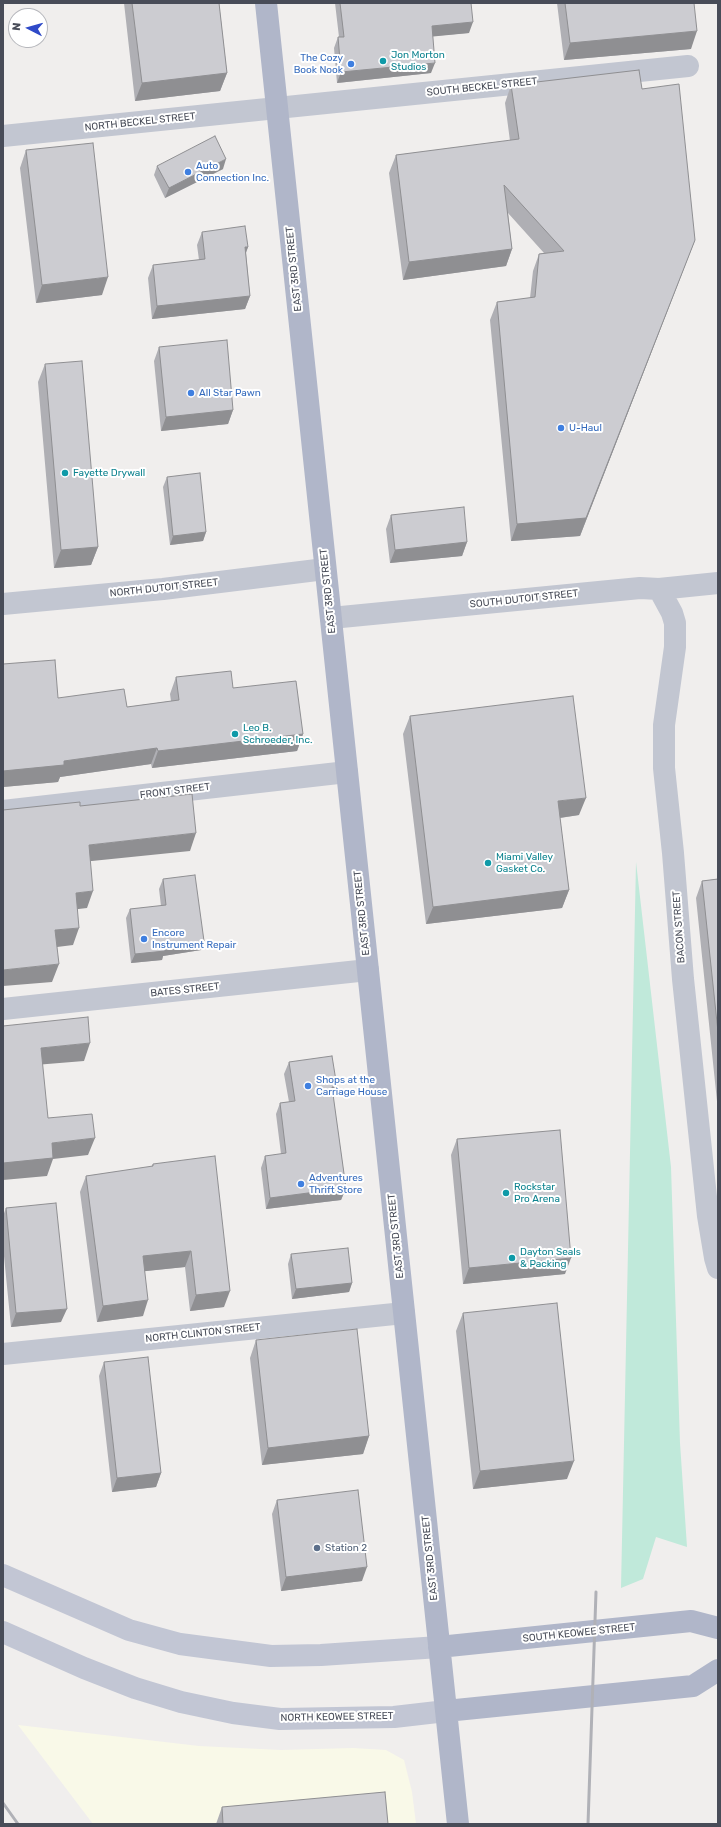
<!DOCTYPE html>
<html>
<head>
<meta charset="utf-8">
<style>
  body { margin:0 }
  #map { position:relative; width:721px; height:1827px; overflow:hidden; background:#f0eeed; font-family:Rubik,sans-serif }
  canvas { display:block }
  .frame { position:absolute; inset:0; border:4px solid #484c58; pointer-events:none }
  .north { position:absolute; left:8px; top:8px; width:40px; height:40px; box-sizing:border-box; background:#fff; border:1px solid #b6b7bc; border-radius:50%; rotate:276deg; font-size:11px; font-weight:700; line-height:16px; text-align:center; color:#484c58 }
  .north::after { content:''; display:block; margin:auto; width:14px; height:18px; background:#2f4ac8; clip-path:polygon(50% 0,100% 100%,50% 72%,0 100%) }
</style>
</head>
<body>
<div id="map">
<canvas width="721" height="1827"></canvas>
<div class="frame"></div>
<div class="north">N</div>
</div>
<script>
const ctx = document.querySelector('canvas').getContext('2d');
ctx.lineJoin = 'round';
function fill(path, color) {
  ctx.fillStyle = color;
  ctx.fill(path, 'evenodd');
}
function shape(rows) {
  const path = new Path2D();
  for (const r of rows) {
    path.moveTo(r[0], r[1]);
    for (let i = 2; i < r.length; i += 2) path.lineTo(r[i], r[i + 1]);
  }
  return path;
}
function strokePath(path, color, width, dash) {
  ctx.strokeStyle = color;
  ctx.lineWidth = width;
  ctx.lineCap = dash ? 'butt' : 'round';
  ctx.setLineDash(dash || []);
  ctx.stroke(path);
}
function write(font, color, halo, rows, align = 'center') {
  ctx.font = font + ' Rubik,sans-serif';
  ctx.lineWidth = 4;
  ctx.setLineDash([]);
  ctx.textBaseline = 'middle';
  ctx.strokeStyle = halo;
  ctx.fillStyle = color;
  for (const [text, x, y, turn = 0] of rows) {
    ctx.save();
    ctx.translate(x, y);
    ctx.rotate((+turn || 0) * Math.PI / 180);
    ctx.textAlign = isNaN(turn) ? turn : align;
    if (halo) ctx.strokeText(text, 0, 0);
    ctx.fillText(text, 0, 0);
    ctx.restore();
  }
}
fill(shape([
  [18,1725,199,1746,281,1750,353,1748,386,1750,404,1760,412,1792,416,1824,93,1824]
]), '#f9f9e8');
fill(shape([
  [636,862,671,1167,680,1443,687,1547,656,1537,643,1579,621,1588]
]), '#c0e9da');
strokePath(shape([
  [3,136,688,66],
  [659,589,672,613,675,623,675,647,664,725,664,768,673,853,683,979,708,1216,715,1258,718,1268],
  [3,604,163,589,325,569],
  [331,618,640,588,659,589,718,583],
  [3,811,347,772],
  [3,1009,368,970],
  [3,1354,404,1313]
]), '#c2c6d1', 22);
strokePath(shape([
  [3,1575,129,1630,180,1644,271,1656,321,1655,439,1647],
  [3,1632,84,1668,135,1688,181,1702,233,1713,280,1719,394,1717,446,1711]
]), '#c2c6d4', 22);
strokePath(shape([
  [266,3,458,1824],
  [439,1647,691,1621,718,1628],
  [446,1711,693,1686,718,1670]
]), '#b0b6c9', 22);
strokePath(shape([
  [3,1803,18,1824],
  [588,1824,596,1592]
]), '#b0b1b7', 3);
fill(shape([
  [124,3,219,3,227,73,220,91,135,101],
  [335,3,471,3,469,33,433,36,431,73,337,83,334,48,338,37,339,37],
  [557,3,694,3,691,49,564,60],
  [511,85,642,89,695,240,580,536,511,541,490,320,497,302,530,298,533,271,539,254,544,253,508,213,512,249,506,266,403,280,389,173,396,155,510,141,505,103],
  [26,150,102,295,36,303,20,168],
  [157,166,223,169,165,198,154,175],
  [202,232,248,247,246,253,250,296,245,309,152,319,148,278,153,265,199,260,197,245],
  [159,347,233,410,228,424,161,431,154,361],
  [45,364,98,547,91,565,54,568,38,382],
  [167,477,206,532,203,541,170,545,163,487],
  [391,515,467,542,462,556,390,563,386,529],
  [3,664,58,698,127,707,171,701,170,694,176,677,233,688,303,734,297,751,152,768,151,764,60,777,58,782,3,787],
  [410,716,579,815,560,818,569,890,562,908,426,924,403,734],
  [163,879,201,950,163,956,162,960,131,963,126,918,130,909,161,906,159,889],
  [718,879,718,1111,696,898,702,881],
  [289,1062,337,1087,333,1096,346,1188,341,1200,266,1209,261,1168,265,1156,281,1154,276,1114,280,1103,289,1102,284,1074],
  [457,1139,565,1274,463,1284,451,1155],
  [153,1164,224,1307,190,1311,185,1267,145,1271,143,1316,97,1322,80,1192,86,1176,151,1167],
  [6,1208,61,1322,11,1327,3,1246,3,1216],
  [291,1254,352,1283,349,1292,292,1299,288,1264],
  [463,1313,567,1479,473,1489,456,1331],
  [256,1340,369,1436,363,1454,262,1465,250,1358],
  [104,1362,161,1473,156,1487,112,1492,99,1376],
  [277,1500,362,1581,281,1591,272,1514],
  [222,1807,388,1824,216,1824]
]), '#afafb4');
fill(shape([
  [473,22,469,33,428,37,432,26],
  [697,31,691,49,564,60,570,43],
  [435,63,431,73,337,83,341,72],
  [227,73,220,91,135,101,142,83],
  [226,159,223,169,165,198,169,188],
  [695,240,580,536,511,541,517,524],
  [245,247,248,247,243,260],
  [512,249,506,266,403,280,409,262],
  [108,277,102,295,36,303,42,285],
  [250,296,245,309,152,319,157,306],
  [233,410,228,424,161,431,166,417],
  [206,532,203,541,170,545,173,536],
  [467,542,462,556,390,563,395,550],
  [98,547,91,565,54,568,61,550],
  [303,734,297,751,152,768,158,751],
  [157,748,151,764,60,777,58,782,3,787,3,771,64,761],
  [586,798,579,815,552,819,558,801],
  [196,833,190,851,82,862,89,845],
  [569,890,562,908,426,924,433,907],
  [93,891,87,908,70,910,76,893],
  [79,928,73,945,49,948,55,930],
  [204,941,201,950,163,956,162,960,131,963,135,954,165,946],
  [59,964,52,982,3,986,3,970],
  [90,1043,84,1061,35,1065,41,1048],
  [332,1087,337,1087,332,1098],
  [95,1138,88,1155,53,1159,47,1176,3,1180,3,1163,52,1143],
  [346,1188,341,1200,266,1209,270,1198],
  [191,1251,185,1267,137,1272,143,1256],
  [571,1258,565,1274,463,1284,469,1268],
  [352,1283,349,1292,292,1299,296,1289],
  [230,1291,224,1307,190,1311,196,1295],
  [148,1300,143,1316,97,1322,103,1306],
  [67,1309,61,1322,11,1327,16,1313],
  [369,1436,363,1454,262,1465,268,1448],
  [574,1461,567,1479,473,1489,480,1471],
  [161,1473,156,1487,112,1492,117,1478],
  [367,1567,362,1581,281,1591,286,1577]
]), '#8f8f92');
const building = shape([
  [132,3,219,3,227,73,142,83,132,3],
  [340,3,471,3,473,22,432,26,435,63,341,72,338,37,344,37,340,3],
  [565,3,694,3,697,31,570,43,565,3],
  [639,70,642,89,679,84,695,240,586,518,517,524,497,302,535,297,539,254,564,251,504,185,512,249,409,262,396,155,519,139,511,85,639,70],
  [215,136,226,159,169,188,157,166,215,136],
  [93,143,108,277,42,285,26,150,93,143],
  [245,226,248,247,245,247,250,296,157,306,153,265,205,259,202,232,245,226],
  [227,340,233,410,166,417,159,347,227,340],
  [82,361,98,547,61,550,45,364,82,361],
  [200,473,206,532,173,536,167,477,200,473],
  [464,507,467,542,395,550,391,515,464,507],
  [55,660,58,698,124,689,127,707,179,700,176,677,231,671,233,688,296,681,303,734,158,751,157,748,64,761,64,765,3,771,3,664,55,660],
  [573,696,586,798,558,801,569,890,433,907,410,716,573,696],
  [192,794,196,833,89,845,93,891,76,893,79,928,55,930,59,964,3,970,3,810,80,802,80,806,192,794],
  [195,875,204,941,165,946,165,951,135,954,130,909,166,905,163,879,195,875],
  [718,879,718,1032,702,881,718,879],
  [88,1017,90,1043,41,1048,48,1118,92,1114,95,1138,52,1143,53,1158,3,1163,3,1026,88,1017],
  [332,1056,337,1087,332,1087,346,1188,270,1198,265,1156,286,1153,280,1103,295,1101,289,1062,332,1056],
  [560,1130,571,1258,469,1268,457,1139,560,1130],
  [215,1156,230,1291,196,1295,191,1251,143,1256,148,1300,103,1306,86,1176,153,1166,153,1164,215,1156],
  [56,1203,67,1309,16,1313,6,1208,56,1203],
  [348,1248,352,1283,296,1289,291,1254,348,1248],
  [557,1303,574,1461,480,1471,463,1313,557,1303],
  [357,1329,369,1436,268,1448,256,1340,357,1329],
  [148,1357,161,1473,117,1478,104,1362,148,1357],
  [358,1490,367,1567,286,1577,277,1500,358,1490],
  [385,1792,388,1824,223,1824,222,1807,385,1792]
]);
fill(building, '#ccccd1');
strokePath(building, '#8f8f92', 1);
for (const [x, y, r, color] of [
  [383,61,4,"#0f9aa8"],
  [351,64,4,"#3f7fe0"],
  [188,172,4,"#3f7fe0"],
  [191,393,4,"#3f7fe0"],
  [561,428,4,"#3f7fe0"],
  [65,473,4,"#0f9aa8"],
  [235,734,4,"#0f9aa8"],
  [488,863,4,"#0f9aa8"],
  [144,939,4,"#3f7fe0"],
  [308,1086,4,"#3f7fe0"],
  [301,1184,4,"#3f7fe0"],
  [506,1193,4,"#0f9aa8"],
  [512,1258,4,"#0f9aa8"],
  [317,1548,4,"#5c6f8a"]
]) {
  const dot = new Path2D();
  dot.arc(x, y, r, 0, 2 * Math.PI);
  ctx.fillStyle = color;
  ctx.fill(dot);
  strokePath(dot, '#fff', 1.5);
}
write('10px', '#0d838f', '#fff', [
  ["Jon Morton",391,55],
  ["Studios",391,67],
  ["Fayette Drywall",73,473],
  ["Leo B.",243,728],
  ["Schroeder, Inc.",243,740],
  ["Miami Valley",496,857],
  ["Gasket Co.",496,869],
  ["Rockstar",514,1187],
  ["Pro Arena",514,1199],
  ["Dayton Seals",520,1252],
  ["& Packing",520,1264]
], 'left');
write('10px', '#366cbe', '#fff', [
  ["The Cozy",343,58,"right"],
  ["Book Nook",343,70,"right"],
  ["Auto",196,166],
  ["Connection Inc.",196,178],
  ["All Star Pawn",199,393],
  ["U-Haul",569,428],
  ["Encore",152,933],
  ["Instrument Repair",152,945],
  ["Shops at the",316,1080],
  ["Carriage House",316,1092],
  ["Adventures",309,1178],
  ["Thrift Store",309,1190]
], 'left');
write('10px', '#484c58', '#fff', [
  ["SOUTH BECKEL STREET",482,87,-6],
  ["NORTH BECKEL STREET",140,122,-6],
  ["EAST 3RD STREET",294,269,-96],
  ["NORTH DUTOIT STREET",164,588,-6],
  ["EAST 3RD STREET",328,591,-96],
  ["SOUTH DUTOIT STREET",524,599,-6],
  ["FRONT STREET",175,791,-7],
  ["EAST 3RD STREET",362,913,-96],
  ["BACON STREET",679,927,-94],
  ["BATES STREET",185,990,-6],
  ["EAST 3RD STREET",396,1236,-96],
  ["NORTH CLINTON STREET",203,1333,-6],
  ["EAST 3RD STREET",430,1558,-96],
  ["SOUTH KEOWEE STREET",579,1633,-6],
  ["NORTH KEOWEE STREET",337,1717,-1]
]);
write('10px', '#4e5e75', '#fff', [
  ["Station 2",325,1548]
], 'left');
</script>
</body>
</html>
